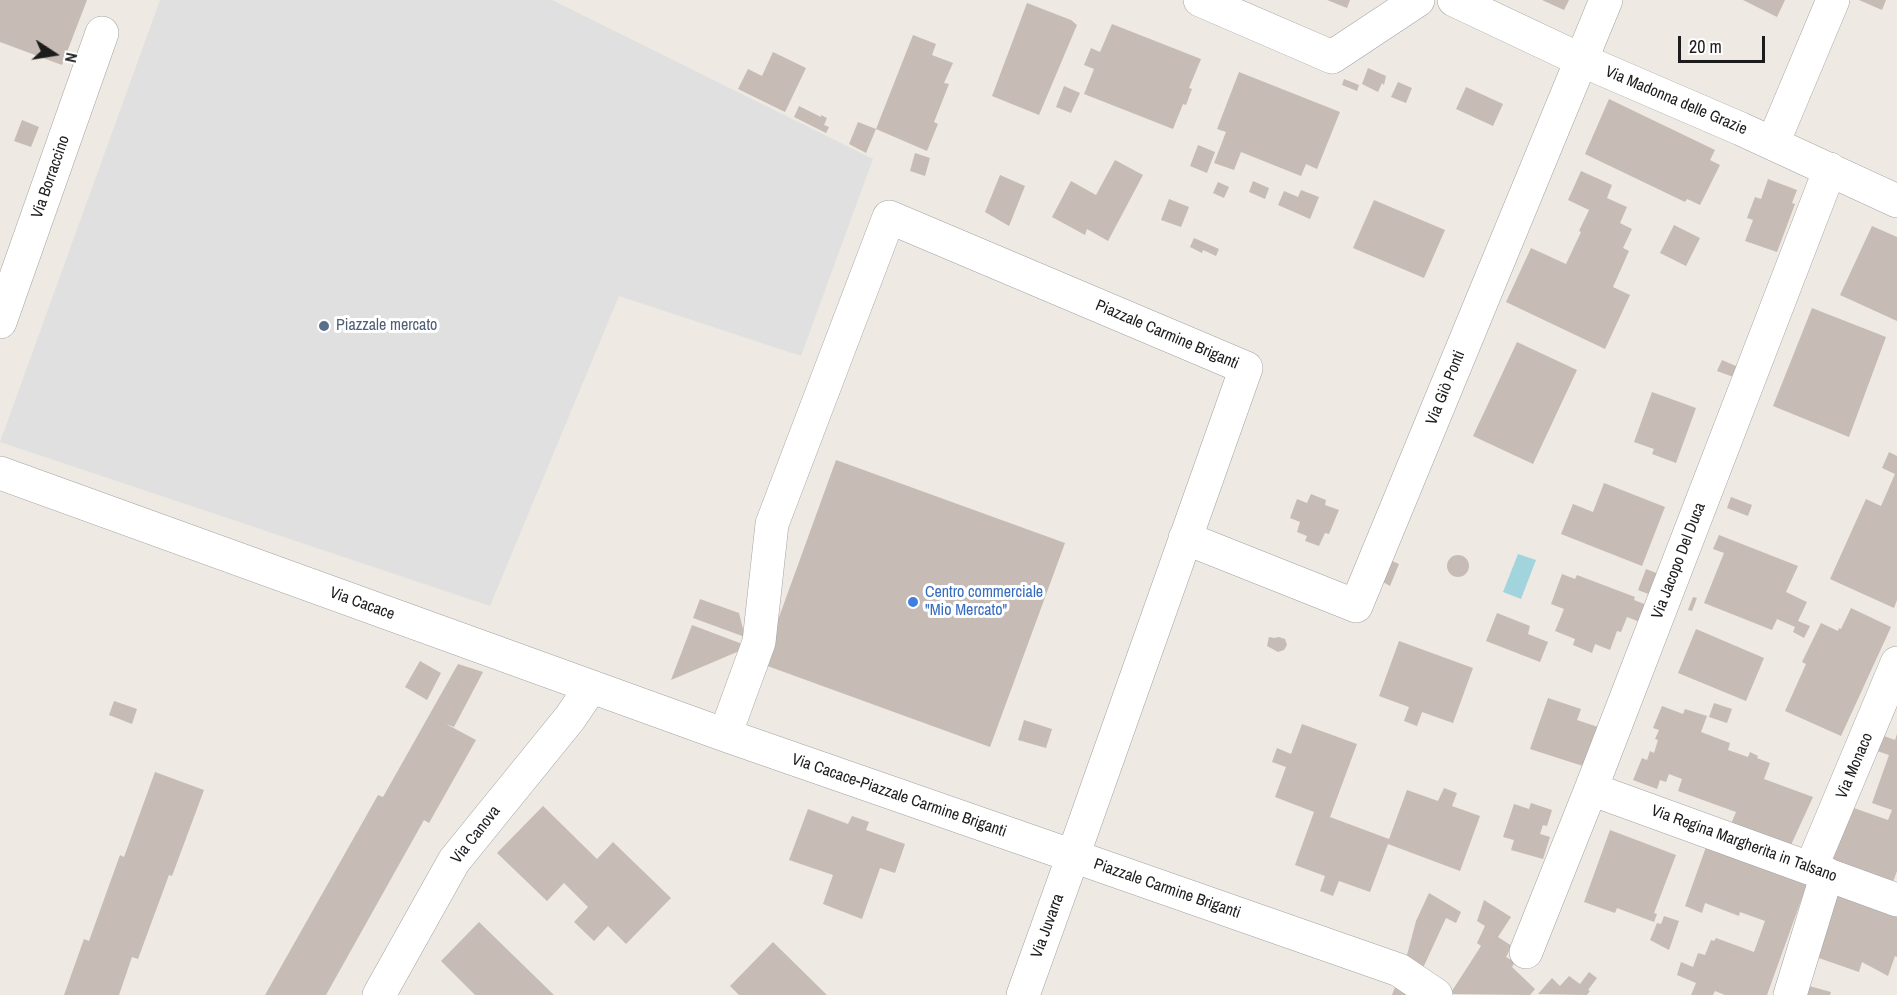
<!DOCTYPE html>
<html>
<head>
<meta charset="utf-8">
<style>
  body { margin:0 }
  #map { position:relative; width:1897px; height:995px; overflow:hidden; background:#eee9e2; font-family:"Archivo Narrow",sans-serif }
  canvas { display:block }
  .north { position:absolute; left:24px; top:24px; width:60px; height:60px; -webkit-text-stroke:4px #fff; paint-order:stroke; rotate:102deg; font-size:16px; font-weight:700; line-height:24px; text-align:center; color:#1c1c1c }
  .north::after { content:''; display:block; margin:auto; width:21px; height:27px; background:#1c1c1c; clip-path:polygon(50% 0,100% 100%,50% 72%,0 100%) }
  .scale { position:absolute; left:1678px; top:36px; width:87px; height:27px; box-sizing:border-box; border:3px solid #1c1c1c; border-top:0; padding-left:8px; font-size:18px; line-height:21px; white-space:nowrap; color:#1c1c1c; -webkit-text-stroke:4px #fff; paint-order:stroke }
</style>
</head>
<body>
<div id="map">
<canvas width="1897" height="995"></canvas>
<div class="north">N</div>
<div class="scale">20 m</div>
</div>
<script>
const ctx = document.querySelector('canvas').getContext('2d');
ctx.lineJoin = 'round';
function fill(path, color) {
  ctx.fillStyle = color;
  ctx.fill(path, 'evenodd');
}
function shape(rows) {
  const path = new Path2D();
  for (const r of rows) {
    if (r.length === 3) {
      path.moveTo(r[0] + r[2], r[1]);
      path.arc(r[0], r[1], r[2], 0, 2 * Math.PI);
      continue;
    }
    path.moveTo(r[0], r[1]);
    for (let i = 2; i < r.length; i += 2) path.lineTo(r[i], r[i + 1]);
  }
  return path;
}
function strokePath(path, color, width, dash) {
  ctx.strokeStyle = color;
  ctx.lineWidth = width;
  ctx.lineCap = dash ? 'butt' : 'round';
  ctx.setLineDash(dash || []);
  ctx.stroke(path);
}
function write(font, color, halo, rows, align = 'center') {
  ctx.font = font + ' "Archivo Narrow",sans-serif';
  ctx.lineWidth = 6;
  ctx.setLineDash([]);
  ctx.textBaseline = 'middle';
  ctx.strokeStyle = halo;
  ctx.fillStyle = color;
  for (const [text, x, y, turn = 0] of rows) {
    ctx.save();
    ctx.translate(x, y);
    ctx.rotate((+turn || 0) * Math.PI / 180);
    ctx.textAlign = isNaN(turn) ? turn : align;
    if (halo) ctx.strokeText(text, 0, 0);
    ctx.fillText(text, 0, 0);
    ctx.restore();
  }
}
fill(shape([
  [160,0,552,0,873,159,801,356,619,296,490,606,0,442]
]), '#e0e0e0');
fill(shape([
  [1518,554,1536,560,1521,599,1503,592]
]), '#a1d4dd');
fill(shape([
  [0,0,87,0,62,65,0,42],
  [1327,0,1350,0,1347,8],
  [1542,0,1569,0,1564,10],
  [1743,0,1785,0,1777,17],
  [1859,0,1886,0,1882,10],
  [1027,3,1071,20,1077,25,1039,115,992,96],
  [1112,24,1201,59,1189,88,1192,89,1186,105,1183,104,1173,129,1084,94,1094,69,1084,65,1091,48,1100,52],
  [913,35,936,44,932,55,953,63,944,83,949,84,934,122,938,124,927,151,876,129],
  [773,52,806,68,785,112,738,89,748,69,762,76],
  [1368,68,1386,76,1384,85,1382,83,1378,92,1362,84],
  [1239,72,1340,112,1317,169,1306,164,1301,176,1241,152,1234,170,1214,163,1226,132,1217,129],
  [1344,79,1359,85,1357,91,1342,85],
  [1398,82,1412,88,1406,103,1391,97],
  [1064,86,1080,93,1071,113,1056,107],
  [1466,87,1503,104,1493,126,1456,109],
  [1609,99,1715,150,1710,160,1720,165,1700,205,1687,199,1685,202,1585,154],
  [799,106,821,117,821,115,827,118,824,125,829,127,826,133,794,117],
  [22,120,39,127,31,147,14,141],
  [858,122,876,129,866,153,849,144],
  [1198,145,1215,152,1207,173,1190,166],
  [915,153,930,158,925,176,910,171],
  [1115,160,1143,175,1108,241,1087,229,1085,235,1052,217,1071,181,1096,195],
  [1581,171,1612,185,1607,198,1627,207,1620,223,1632,229,1623,248,1629,251,1613,287,1630,295,1605,349,1506,302,1531,248,1566,264,1581,232,1579,231,1589,210,1568,200],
  [1000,175,1025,186,1009,226,985,212],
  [1768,179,1797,190,1792,203,1795,204,1777,252,1745,241,1753,220,1747,218,1755,197,1761,199],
  [1253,181,1269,188,1265,199,1249,192],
  [1218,182,1229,187,1224,198,1213,193],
  [1301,190,1319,197,1310,219,1278,205,1284,191,1298,197],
  [1169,199,1189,207,1181,227,1161,220],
  [1374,200,1445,230,1424,278,1353,248],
  [1674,225,1700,238,1686,266,1660,253],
  [1872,226,1897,237,1897,321,1840,295],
  [1194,238,1219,249,1216,256,1203,250,1202,253,1190,247],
  [1812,308,1886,337,1849,437,1773,406],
  [1517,342,1577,370,1533,464,1473,436],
  [1722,360,1743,369,1739,379,1717,371],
  [1652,392,1696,408,1676,463,1652,454,1654,449,1634,442],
  [1889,452,1897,456,1897,600,1894,608,1830,579,1866,499,1881,506,1895,474,1882,468],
  [836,460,1065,543,990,747,762,664],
  [1604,483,1665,507,1642,566,1561,534,1573,504,1593,512],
  [1311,494,1326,500,1325,505,1339,510,1329,534,1325,533,1319,546,1305,541,1307,536,1297,532,1300,522,1290,518,1297,499,1307,503],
  [1731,497,1752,505,1748,516,1727,508],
  [1719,535,1798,566,1786,592,1807,602,1798,621,1810,626,1804,638,1793,632,1795,627,1777,619,1772,630,1704,603,1724,553,1713,549],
  [1458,566,11],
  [1392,561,1399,564,1390,586,1383,582],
  [1646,569,1664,576,1656,597,1638,590],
  [1562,574,1575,579,1577,575,1635,597,1634,600,1652,607,1645,624,1627,617,1621,632,1617,631,1610,650,1595,644,1592,653,1573,645,1575,639,1555,631,1564,609,1551,604],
  [1693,597,1697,598,1692,611,1688,610],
  [700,599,739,613,745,637,693,618],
  [1851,608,1891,627,1841,736,1785,711,1806,664,1802,662,1821,623,1838,631,1839,628,1841,629],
  [1497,613,1530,626,1528,634,1548,642,1540,662,1486,641],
  [692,625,745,645,744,649,671,680],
  [1696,629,1764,658,1746,701,1678,673],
  [1269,637,1274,638,1279,637,1285,639,1287,645,1284,650,1278,652,1267,646],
  [1399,641,1473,668,1453,723,1422,712,1417,726,1404,721,1409,707,1379,696],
  [420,661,441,673,427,700,405,687],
  [458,664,483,672,454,727,446,724,476,740,429,823,424,820,326,995,265,995,378,795,383,797],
  [1548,698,1581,709,1577,720,1604,729,1589,768,1530,749],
  [114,701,137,709,132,724,109,715],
  [1714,703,1732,709,1727,723,1709,717],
  [1662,706,1683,714,1685,709,1707,716,1701,732,1730,743,1728,750,1748,757,1750,752,1758,756,1757,758,1770,763,1764,779,1813,797,1791,845,1731,824,1736,812,1678,791,1682,779,1669,774,1666,782,1660,780,1657,789,1633,780,1642,758,1647,760,1650,751,1654,753,1658,740,1655,739,1659,730,1653,728],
  [1024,720,1052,729,1046,748,1018,740],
  [1302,724,1357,744,1330,817,1389,839,1407,790,1438,801,1444,788,1457,793,1452,806,1480,816,1460,871,1388,844,1370,892,1339,881,1333,896,1320,891,1325,876,1295,865,1314,812,1275,797,1286,767,1272,762,1277,748,1291,754],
  [1897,734,1897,871,1893,882,1828,859,1851,807,1888,820,1892,810,1872,803,1889,755,1874,750,1881,735,1895,740],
  [155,772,204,790,172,876,169,875,138,959,132,957,119,995,64,995,84,939,89,941,120,855,124,857],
  [1531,803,1552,810,1547,826,1543,825,1540,834,1550,837,1543,859,1511,850,1514,840,1503,837,1514,804,1529,809],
  [543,806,597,859,613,842,671,898,626,944,608,926,594,941,574,922,588,907,564,883,547,901,497,853],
  [808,809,848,824,852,816,869,822,866,830,905,844,895,873,880,868,862,919,823,904,833,875,789,860],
  [1610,830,1676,855,1654,913,1657,914,1654,922,1617,908,1615,913,1584,902],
  [1706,847,1807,884,1767,995,1725,995,1715,991,1713,995,1691,995,1696,983,1677,975,1681,962,1693,967,1698,953,1705,955,1711,940,1714,941,1716,938,1754,952,1765,921,1740,912,1739,916,1705,903,1702,913,1685,906],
  [1429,893,1461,912,1456,923,1446,918,1423,968,1406,959,1416,921],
  [1836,894,1897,916,1897,957,1895,956,1888,976,1862,962,1859,972,1813,956],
  [1484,900,1511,917,1498,937,1512,946,1506,957,1515,962,1512,967,1535,989,1530,995,1450,994,1481,946,1477,943,1485,926,1477,921],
  [1664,916,1679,921,1669,950,1650,940,1657,923,1661,924],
  [479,922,554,995,475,995,441,961],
  [773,942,827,995,739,995,730,986],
  [1589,972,1597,978,1588,990,1590,991,1587,995,1538,994,1552,978,1560,986,1569,976,1580,984],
  [1398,979,1415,995,1392,995],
  [1798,983,1831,992,1830,995,1795,995]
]), '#c6bbb5');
const minor = shape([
  [1200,0,1332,57,1418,0],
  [1454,0,1581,60,1741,129,1897,201],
  [1773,143,1833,0],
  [0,322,102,33],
  [0,473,725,735,1073,856,1023,995],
  [1185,538,1356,606,1606,0],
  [725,735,759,642,772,524,889,217,1246,368,1073,856,1399,970,1436,995],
  [1591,789,1897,900],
  [1811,868,1897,663],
  [1526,952,1591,789,1830,169],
  [379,995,454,861,570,718,591,687],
  [1790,995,1827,874]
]);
strokePath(minor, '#a3a3a3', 34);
strokePath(minor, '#fff', 33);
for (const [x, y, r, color] of [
  [324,326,6,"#5c6f8a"],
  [913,602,6,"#3f7fe0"]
]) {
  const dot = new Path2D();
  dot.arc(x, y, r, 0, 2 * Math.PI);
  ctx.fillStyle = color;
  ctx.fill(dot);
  strokePath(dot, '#fff', 2);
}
write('16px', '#1c1c1c', '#fff', [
  ["Via Madonna delle Grazie",1676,101,23],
  ["Via Borraccino",51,177,-71],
  ["Piazzale Carmine Briganti",1167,335,23],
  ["Via Giò Ponti",1446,388,-68],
  ["Via Jacopo Del Duca",1679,561,-69],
  ["Via Cacace",362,604,20],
  ["Via Monaco",1855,766,-67],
  ["Via Cacace-Piazzale Carmine Briganti",899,796,19],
  ["Via Canova",476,835,-52],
  ["Via Regina Margherita in Talsano",1744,844,20],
  ["Piazzale Carmine Briganti",1167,889,19],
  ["Via Juvarra",1048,926,-70]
]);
write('16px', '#4e5e75', '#fff', [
  ["Piazzale mercato",336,326]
], 'left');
write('16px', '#366cbe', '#fff', [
  ["Centro commerciale",925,593],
  ["\"Mio Mercato\"",925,611]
], 'left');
</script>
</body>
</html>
